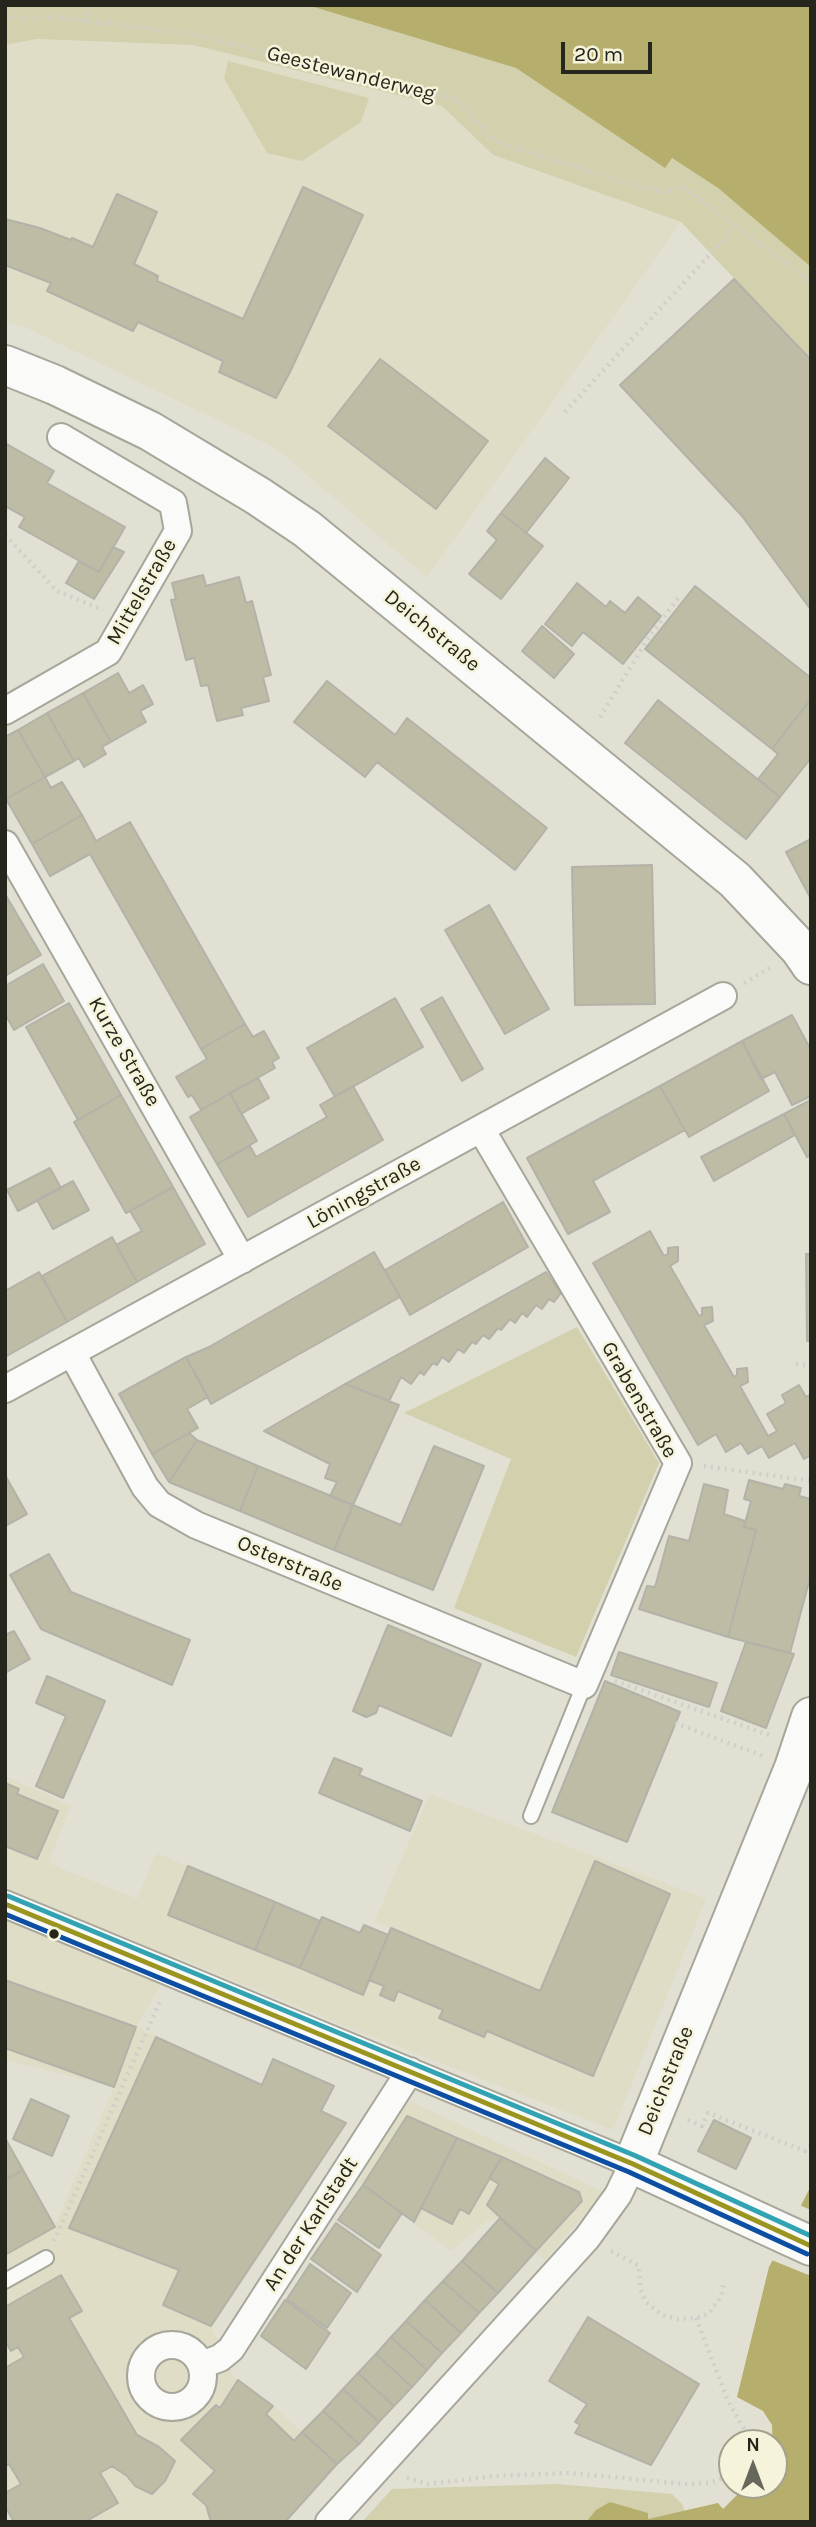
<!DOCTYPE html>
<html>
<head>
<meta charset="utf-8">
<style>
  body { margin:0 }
  #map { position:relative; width:816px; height:2527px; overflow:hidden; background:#e1e0d2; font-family:Karla,sans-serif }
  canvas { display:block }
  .frame { position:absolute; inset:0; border:7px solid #27261d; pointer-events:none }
  .north { position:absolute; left:718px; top:2429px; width:70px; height:70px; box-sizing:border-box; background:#f5f3d9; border:2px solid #a3a18e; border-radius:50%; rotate:0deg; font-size:19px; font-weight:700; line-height:28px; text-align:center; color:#27261d }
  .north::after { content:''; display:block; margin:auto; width:24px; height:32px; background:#68675c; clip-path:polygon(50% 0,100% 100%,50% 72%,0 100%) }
  .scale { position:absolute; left:561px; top:42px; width:91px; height:32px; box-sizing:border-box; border:4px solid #27261d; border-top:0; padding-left:9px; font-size:21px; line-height:24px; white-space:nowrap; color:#27261d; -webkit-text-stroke:5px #f5f3d9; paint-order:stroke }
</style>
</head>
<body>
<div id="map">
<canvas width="816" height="2527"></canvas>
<div class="frame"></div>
<div class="north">N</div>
<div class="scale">20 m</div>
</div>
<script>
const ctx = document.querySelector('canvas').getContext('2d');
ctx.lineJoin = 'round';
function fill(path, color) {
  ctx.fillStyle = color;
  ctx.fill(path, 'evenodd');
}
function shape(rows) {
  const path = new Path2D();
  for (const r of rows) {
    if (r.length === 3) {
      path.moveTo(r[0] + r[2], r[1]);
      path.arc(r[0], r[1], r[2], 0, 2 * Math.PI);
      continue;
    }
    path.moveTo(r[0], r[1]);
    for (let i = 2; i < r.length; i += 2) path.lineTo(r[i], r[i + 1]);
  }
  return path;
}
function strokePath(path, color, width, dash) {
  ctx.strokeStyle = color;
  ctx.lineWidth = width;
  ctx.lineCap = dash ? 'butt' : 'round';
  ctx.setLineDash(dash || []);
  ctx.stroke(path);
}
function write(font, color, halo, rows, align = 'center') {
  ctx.font = font + ' Karla,sans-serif';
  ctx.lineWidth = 5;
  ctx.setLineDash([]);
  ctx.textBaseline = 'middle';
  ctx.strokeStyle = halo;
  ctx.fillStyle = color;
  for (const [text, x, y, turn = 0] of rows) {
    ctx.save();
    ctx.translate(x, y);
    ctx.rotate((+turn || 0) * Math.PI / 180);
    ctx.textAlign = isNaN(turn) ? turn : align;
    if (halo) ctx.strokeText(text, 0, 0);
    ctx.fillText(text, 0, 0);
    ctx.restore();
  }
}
fill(shape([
  [37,39,193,45,442,106,493,156,681,222,427,577,276,448,31,330,5,321,5,45],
  [5,1776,71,1806,48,1863,137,1899,156,1853,320,1921,322,1917,360,1933,364,1925,388,1935,391,1928,375,1920,430,1794,706,1899,613,2130,348,2027,177,1957,136,2027,346,2123,211,2326,233,2377,273,2406,337,2464,285,2522,14,2522,5,2506,5,2219,40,2199,55,2226,114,2087,5,2060],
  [405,2099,604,2192,544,2261,500,2218,486,2221,451,2251,359,2182]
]), '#dfddc5');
fill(shape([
  [5,5,307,5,516,68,665,167,672,158,718,188,811,267,811,360,681,222,493,155,442,106,193,45,37,39,5,45],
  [228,61,369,98,361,122,302,161,267,153,224,78],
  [577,1327,659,1463,576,1657,454,1608,511,1459,404,1413],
  [557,2484,672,2494,682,2504,685,2511,648,2519,648,2513,642,2513,586,2522,362,2522,392,2489]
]), '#d3d0ae');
fill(shape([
  [307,5,811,5,811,267,718,188,672,158,665,168,516,68],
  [811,2186,811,2522,586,2522,596,2510,610,2502,648,2513,648,2519,718,2503,723,2509,747,2485,774,2485,772,2425,763,2411,737,2397,769,2267]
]), '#b5ae6c');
fill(shape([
  [797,2204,811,2210,811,2276,769,2259]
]), '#e1e0d2');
const building = shape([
  [303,187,363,215,290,372,276,398,219,372,223,361,138,322,133,331,47,291,51,283,5,265,5,219,40,228,71,240,72,238,93,247,117,194,157,212,134,264,158,276,157,281,243,319,303,187],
  [734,279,811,360,811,610,742,516,620,385,734,279],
  [380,359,488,441,436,509,328,426,380,359],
  [5,443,54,471,47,483,125,527,99,572,19,527,25,517,5,506,5,443],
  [545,458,569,478,526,533,501,513,545,458],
  [501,513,543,546,501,599,469,574,497,540,487,531,501,513],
  [113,547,124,552,94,599,66,583,79,561,99,572,113,547],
  [203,575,206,586,239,577,246,603,252,601,271,675,263,677,269,701,241,708,243,715,217,721,208,685,201,686,194,658,186,660,171,600,176,599,172,583,203,575],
  [577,583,606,607,610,601,625,613,638,597,661,616,623,664,583,632,572,646,545,624,577,583],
  [695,586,811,678,811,699,772,749,645,649,695,586],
  [542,626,574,654,554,678,522,651,542,626],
  [118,673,129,693,143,685,153,704,140,711,146,722,111,742,83,693,118,673],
  [327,681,395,735,407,718,547,828,515,870,377,762,365,777,294,722,327,681],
  [83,693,111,742,102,747,106,754,84,767,79,758,74,761,47,713,83,693],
  [811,699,811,758,780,797,758,779,778,754,772,749,811,699],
  [658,700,780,797,746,839,625,743,658,700],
  [47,713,74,761,45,777,18,730,47,713],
  [18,730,45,777,6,799,5,737,18,730],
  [45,777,51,788,62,782,82,815,32,844,6,799,45,777],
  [82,815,96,841,130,822,245,1024,201,1049,90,854,50,876,32,844,82,815],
  [811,839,811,899,786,852,811,839],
  [652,865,655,1004,575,1005,572,867,652,865],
  [5,894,41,955,5,976,5,894],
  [489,905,549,1009,505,1034,445,930,489,905],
  [43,964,64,1001,14,1030,5,1014,5,986,43,964],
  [442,997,483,1069,462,1081,421,1009,442,997],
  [395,998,423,1047,335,1097,307,1048,395,998],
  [69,1003,121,1095,78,1120,26,1027,69,1003],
  [792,1015,811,1050,811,1096,792,1105,775,1072,761,1079,742,1041,792,1015],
  [245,1024,253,1037,264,1031,279,1058,272,1062,275,1068,201,1110,192,1095,188,1097,176,1077,207,1059,201,1049,245,1024],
  [742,1041,769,1091,689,1137,660,1086,742,1041],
  [258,1078,269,1098,241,1114,230,1093,258,1078],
  [353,1086,383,1140,248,1217,217,1164,250,1146,256,1157,327,1117,320,1105,353,1086],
  [660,1086,685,1130,593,1181,610,1212,568,1234,527,1158,660,1086],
  [230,1093,257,1141,217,1164,190,1117,230,1093],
  [121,1095,173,1187,126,1213,74,1122,121,1095],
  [811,1100,811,1155,807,1157,784,1114,811,1100],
  [784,1114,795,1135,714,1181,701,1157,784,1114],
  [50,1168,61,1188,18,1211,7,1190,50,1168],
  [73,1181,89,1210,53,1229,37,1200,73,1181],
  [173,1187,205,1244,137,1282,116,1245,142,1231,130,1211,173,1187],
  [503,1202,528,1247,410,1315,385,1270,503,1202],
  [650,1231,664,1256,668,1254,668,1248,678,1247,678,1261,670,1266,699,1316,702,1315,702,1308,712,1307,713,1321,704,1325,734,1377,737,1375,737,1369,747,1368,748,1382,740,1386,768,1436,777,1431,767,1414,786,1403,782,1395,799,1385,806,1397,811,1394,811,1455,804,1459,795,1443,769,1458,762,1446,748,1454,741,1443,726,1452,716,1434,698,1445,593,1263,650,1231],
  [112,1237,137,1282,67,1322,42,1276,112,1237],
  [374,1252,400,1297,211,1404,186,1357,209,1347,374,1252],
  [806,1254,811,1254,811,1341,807,1341,806,1254],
  [39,1272,67,1322,5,1357,5,1291,39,1272],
  [546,1272,561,1293,554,1302,549,1299,542,1309,536,1305,527,1317,522,1313,515,1323,510,1319,501,1330,498,1328,489,1339,483,1335,476,1344,472,1342,464,1353,458,1349,449,1362,442,1357,437,1365,433,1363,424,1375,420,1372,411,1384,401,1377,389,1401,345,1384,546,1272],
  [186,1357,208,1397,187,1409,198,1428,152,1454,119,1394,186,1357],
  [345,1384,399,1405,353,1505,330,1496,337,1482,325,1478,330,1464,264,1431,345,1384],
  [189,1433,197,1440,169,1482,152,1454,189,1433],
  [197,1440,258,1466,240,1511,169,1482,197,1440],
  [434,1446,484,1466,433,1590,334,1550,353,1505,401,1525,434,1446],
  [258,1466,353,1505,334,1550,240,1511,258,1466],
  [5,1475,27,1514,5,1526,5,1475],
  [749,1480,783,1489,785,1484,801,1488,799,1496,811,1499,811,1574,790,1653,728,1637,756,1530,744,1527,751,1501,744,1499,749,1480],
  [704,1484,728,1490,724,1514,745,1521,744,1527,756,1530,728,1637,639,1609,647,1586,655,1587,669,1536,689,1541,704,1484],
  [49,1554,71,1592,190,1640,172,1685,41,1629,10,1575,49,1554],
  [388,1625,481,1664,451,1736,379,1705,376,1713,366,1717,353,1711,388,1625],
  [14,1631,30,1659,5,1673,5,1635,14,1631],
  [746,1642,794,1654,766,1728,721,1711,746,1642],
  [619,1652,717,1683,709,1707,611,1675,619,1652],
  [47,1676,105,1701,63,1798,36,1786,66,1716,36,1703,47,1676],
  [605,1681,680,1712,627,1842,552,1812,605,1681],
  [334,1758,362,1769,359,1775,422,1801,410,1831,319,1793,334,1758],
  [5,1783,19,1789,17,1794,58,1811,37,1859,5,1846,5,1783],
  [595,1861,670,1894,593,2076,487,2031,484,2037,439,2018,443,2010,398,1991,394,2001,380,1995,384,1986,369,1980,391,1928,540,1991,595,1861],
  [188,1866,275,1902,255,1950,168,1915,188,1866],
  [275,1902,320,1921,300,1968,255,1950,275,1902],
  [322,1917,360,1933,364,1925,388,1935,363,1995,300,1968,322,1917],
  [5,1980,136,2027,114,2087,5,2048,5,1980],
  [156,2037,262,2085,273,2059,334,2086,321,2111,346,2123,211,2326,163,2305,179,2270,69,2228,156,2037],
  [31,2099,69,2116,52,2156,13,2139,31,2099],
  [407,2116,457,2138,414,2222,363,2185,407,2116],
  [714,2120,751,2138,736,2169,698,2151,714,2120],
  [5,2138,23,2170,5,2180,5,2138],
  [457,2138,502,2157,469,2214,460,2209,452,2224,421,2208,457,2138],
  [502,2157,579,2192,582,2201,536,2251,487,2205,499,2184,489,2178,502,2157],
  [23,2170,55,2227,5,2255,5,2180,23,2170],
  [363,2185,402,2213,379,2248,338,2220,363,2185],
  [500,2218,536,2251,498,2293,462,2261,500,2218],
  [336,2223,381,2255,357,2292,311,2259,336,2223],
  [462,2261,498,2293,479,2313,443,2281,462,2261],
  [310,2264,351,2293,327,2328,287,2299,310,2264],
  [61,2275,82,2311,69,2318,137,2435,159,2447,175,2461,165,2481,152,2494,135,2486,127,2476,112,2466,100,2473,118,2503,85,2522,14,2522,5,2506,5,2493,21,2484,9,2464,5,2466,5,2368,24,2357,18,2347,11,2351,5,2341,5,2307,61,2275],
  [443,2281,479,2313,461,2333,425,2300,443,2281],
  [285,2300,330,2333,306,2369,261,2336,285,2300],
  [425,2300,461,2333,442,2353,406,2321,425,2300],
  [588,2317,699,2384,651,2465,575,2433,580,2425,575,2422,587,2404,549,2381,588,2317],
  [406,2321,442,2353,427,2370,391,2337,406,2321],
  [391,2337,427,2370,412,2387,376,2354,391,2337],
  [376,2354,412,2387,394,2406,358,2373,376,2354],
  [358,2373,394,2406,379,2422,343,2389,358,2373],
  [238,2380,273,2406,266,2414,294,2441,302,2432,337,2464,285,2522,211,2522,206,2505,193,2494,215,2471,181,2440,216,2405,220,2408,238,2380],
  [343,2389,379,2422,359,2444,323,2411,343,2389],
  [323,2411,359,2444,337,2464,302,2432,323,2411]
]);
fill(building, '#bebca5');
strokePath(building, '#b3b2a8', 2);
const service = shape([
  [531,1816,584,1685],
  [5,2281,46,2258]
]);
const minor = shape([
  [5,711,108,652,178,531,173,503,61,437],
  [5,844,242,1260],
  [72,1353,145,1487,159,1504,196,1525,584,1685,678,1463,481,1129],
  [5,1389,723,996],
  [5,1904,633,2164,618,2195,587,2238,329,2522],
  [172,2376,31],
  [201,2365,220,2358,231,2349,410,2071]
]);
const secondary = shape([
  [5,365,55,385,150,431,258,496,307,529,735,880,800,949,811,965],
  [811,1717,794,1768,633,2164,811,2246]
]);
strokePath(service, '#a7a69b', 18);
strokePath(minor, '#a7a69b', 30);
strokePath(secondary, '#a7a69b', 42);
strokePath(shape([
  [5,18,56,17,191,34,456,99,494,141,644,188,662,192,685,188,811,282],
  [85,21,89,5],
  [565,412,736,226],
  [5,535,57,591,103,610],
  [600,717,649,637,679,597],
  [744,983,773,966],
  [796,1364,811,1366],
  [704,1466,811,1481],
  [615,1681,772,1736],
  [675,1723,763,1756],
  [688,2120,702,2126,708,2113,805,2151,811,2145],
  [54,2241,161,1999],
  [611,2251,639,2266,640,2288,646,2302,662,2315,678,2319,696,2318,708,2314,721,2297,724,2281],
  [696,2318,728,2401,747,2434,748,2443],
  [407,2478,428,2484,494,2476,568,2473,686,2484,710,2483,732,2474]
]), '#cfceca', 4.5, [2, 5]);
strokePath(service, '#fafaf8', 14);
strokePath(minor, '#fafaf8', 26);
strokePath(secondary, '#fafaf8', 38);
strokePath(shape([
  [5,1904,633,2164,811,2246]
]), '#9b951f', 5);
strokePath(shape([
  [5,1914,629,2172,807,2254]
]), '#0b4ea2', 5);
strokePath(shape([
  [8,1896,636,2156,811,2236]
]), '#31a3b3', 5);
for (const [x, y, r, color] of [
  [54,1934,6,"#27261d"]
]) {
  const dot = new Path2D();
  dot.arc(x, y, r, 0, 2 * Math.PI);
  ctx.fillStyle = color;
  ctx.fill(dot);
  strokePath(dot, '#f5f3d9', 2.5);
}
write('21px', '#27261d', '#f5f3d9', [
  ["Geestewanderweg",351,74,14],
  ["Mittelstraße",142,592,-60],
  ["Deichstraße",432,631,39],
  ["Kurze Straße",124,1052,60],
  ["Löningstraße",364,1193,-29],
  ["Grabenstraße",639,1400,60],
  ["Osterstraße",290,1564,23],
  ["Deichstraße",666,2081,-68],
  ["An der Karlstadt",311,2224,-57]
]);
</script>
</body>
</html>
